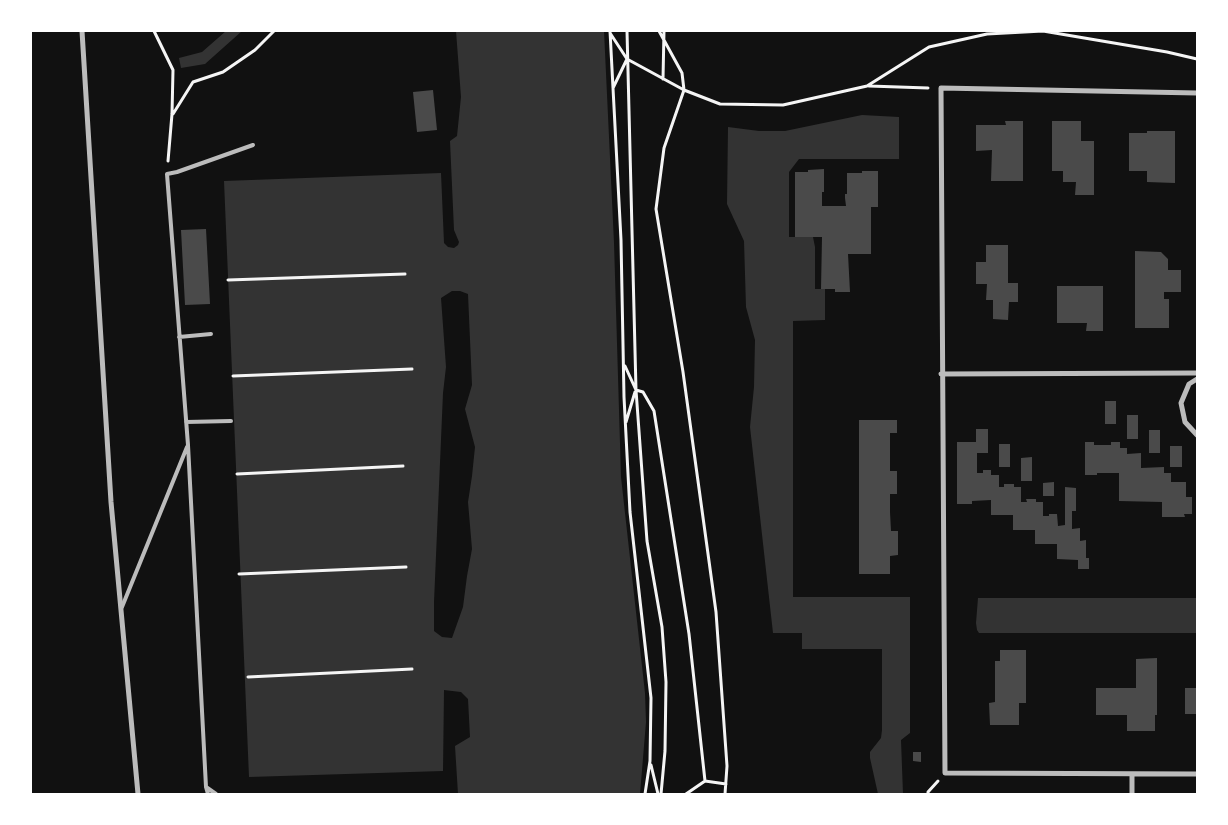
<!DOCTYPE html>
<html>
<head>
<meta charset="utf-8">
<style>
  body { margin:0 }
  #map { position:relative; width:1228px; height:825px; overflow:hidden; background:#111; font-family:Quicksand,sans-serif }
  canvas { display:block }
  .frame { position:absolute; inset:0; border:32px solid #fff; pointer-events:none }
</style>
</head>
<body>
<div id="map">
<canvas width="1228" height="825"></canvas>
<div class="frame"></div>
</div>
<script>
const ctx = document.querySelector('canvas').getContext('2d');
ctx.lineJoin = 'round';
function fill(path, color) {
  ctx.fillStyle = color;
  ctx.fill(path, 'evenodd');
}
function shape(rows) {
  const path = new Path2D();
  for (const r of rows) {
    path.moveTo(r[0], r[1]);
    for (let i = 2; i < r.length; i += 2) path.lineTo(r[i], r[i + 1]);
  }
  return path;
}
function strokePath(path, color, width, dash) {
  ctx.strokeStyle = color;
  ctx.lineWidth = width;
  ctx.lineCap = dash ? 'butt' : 'round';
  ctx.setLineDash(dash || []);
  ctx.stroke(path);
}
fill(shape([
  [226,31,242,31,205,64,181,68,179,58,202,52],
  [456,31,604,31,614,243,621,477,645,693,646,722,640,794,458,794,455,746,470,737,468,699,461,692,444,690,443,771,249,777,224,181,441,173,444,243,448,247,454,248,458,245,459,242,454,230,450,141,457,136,461,97],
  [452,291,460,291,468,294,472,385,465,409,475,447,472,476,468,502,472,549,467,576,463,607,452,638,442,637,434,631,434,602,443,393,446,367,441,298],
  [862,115,899,117,899,159,799,159,789,172,789,237,813,237,815,247,815,289,825,289,825,320,793,321,793,597,910,597,910,733,901,740,903,794,878,794,870,758,870,752,881,738,882,730,882,649,802,649,802,633,773,633,750,427,754,387,755,340,746,307,744,241,727,204,728,127,759,131,785,131],
  [978,598,1197,598,1197,633,979,633,977,630,976,623]
]), '#333');
fill(shape([
  [433,90,437,130,417,132,413,92],
  [1005,121,1023,121,1023,181,991,181,992,150,976,151,976,125,1006,125],
  [1052,121,1081,121,1081,141,1094,141,1094,195,1075,195,1076,182,1063,182,1063,171,1052,171],
  [1147,131,1175,131,1175,183,1147,182,1147,171,1129,171,1129,133,1147,133],
  [824,169,824,192,822,192,822,206,846,206,845,198,845,194,847,194,847,173,862,173,862,171,878,171,878,207,871,207,871,254,848,254,850,292,835,292,835,289,821,289,822,237,795,237,795,172,808,172,808,170],
  [206,229,210,304,185,305,181,230],
  [986,245,1008,245,1008,283,1018,283,1018,302,1009,302,1008,320,993,319,993,300,986,300,987,284,976,284,976,262,986,262],
  [1135,251,1161,252,1168,259,1168,270,1181,270,1181,292,1164,292,1164,299,1169,299,1169,328,1135,328],
  [1057,286,1103,286,1103,331,1086,331,1087,323,1057,323],
  [1105,401,1116,401,1116,424,1105,424],
  [1127,415,1138,415,1138,439,1127,439],
  [859,420,897,420,897,433,890,433,890,471,897,471,897,494,890,494,890,512,891,531,898,531,898,555,890,556,890,574,859,574],
  [976,429,988,429,988,453,977,453,977,473,983,473,983,470,991,470,991,475,999,475,999,487,1004,487,1004,484,1014,484,1014,487,1021,487,1021,502,1027,502,1026,499,1036,499,1036,502,1043,502,1043,516,1049,516,1049,514,1057,514,1058,526,1065,525,1065,487,1076,488,1076,511,1072,511,1072,529,1080,528,1080,541,1086,540,1086,558,1089,558,1089,569,1078,569,1078,560,1057,559,1057,544,1035,544,1035,530,1013,530,1013,515,991,515,991,500,972,501,972,504,957,504,957,442,976,442],
  [1149,430,1160,430,1160,453,1149,453],
  [1085,442,1094,442,1094,445,1111,445,1111,442,1120,442,1120,448,1127,448,1127,454,1141,453,1141,468,1164,467,1164,473,1171,473,1171,482,1186,482,1186,497,1192,497,1192,514,1184,514,1185,517,1162,517,1162,502,1119,501,1119,473,1097,473,1097,475,1085,475],
  [999,444,1010,444,1010,467,999,467],
  [1170,446,1182,446,1182,467,1170,467],
  [1032,457,1032,481,1021,481,1021,458],
  [1054,482,1054,496,1043,496,1043,483],
  [1000,650,1026,650,1026,703,1019,703,1019,725,990,725,989,703,995,702,995,661,1000,661],
  [1157,658,1157,715,1155,715,1155,731,1127,731,1127,715,1096,715,1096,688,1136,688,1136,659],
  [1185,688,1197,688,1197,714,1185,714],
  [913,752,921,752,921,762,913,761]
]), '#4a4a4a');
strokePath(shape([
  [154,31,173,70,172,114,168,161],
  [610,31,621,240,624,397,630,512,651,698,650,761,645,794],
  [627,31,636,390,647,541,662,627,666,682,665,751,661,794],
  [659,31,682,73,684,90,664,148,656,209,683,372,716,612,727,766,725,794],
  [610,33,627,59,613,88],
  [627,59,684,90,720,104,783,105,867,86,929,47,987,34,1043,31,1167,52,1197,59],
  [663,79,664,31],
  [869,86,928,88],
  [173,114,193,82,223,72,255,50,274,31],
  [228,280,405,274],
  [625,366,636,390,643,392,654,411,689,634,705,781],
  [233,376,412,369],
  [626,422,635,392],
  [237,474,403,466],
  [239,574,406,567],
  [248,677,412,669],
  [651,765,658,794],
  [686,794,705,781,726,784],
  [928,794,928,792,938,781]
]), '#f5f5f5', 3);
strokePath(shape([
  [179,337,211,334],
  [186,422,231,421],
  [122,607,187,447],
  [206,787,216,794],
  [208,794,206,787,188,445,167,174,177,172,253,145]
]), '#bcbcbc', 4);
strokePath(shape([
  [82,31,111,502,138,794],
  [1197,93,941,88,945,773,1197,774],
  [941,374,1197,373],
  [1197,379,1189,384,1181,403,1185,422,1197,435],
  [1132,774,1132,794]
]), '#bcbcbc', 5);
</script>
</body>
</html>
